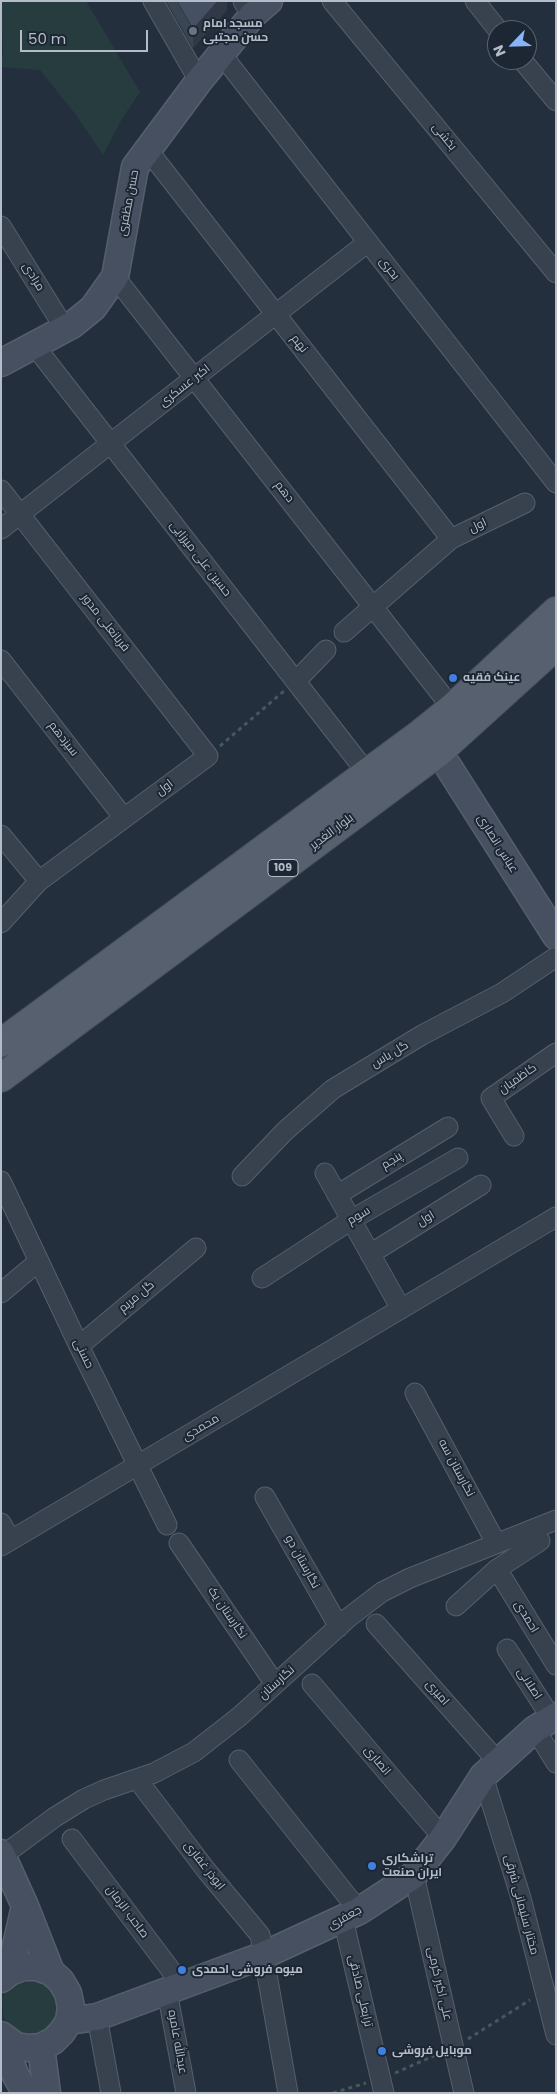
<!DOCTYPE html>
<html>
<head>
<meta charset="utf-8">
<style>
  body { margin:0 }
  #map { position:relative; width:557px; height:2094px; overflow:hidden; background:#242f3e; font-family:Poppins,sans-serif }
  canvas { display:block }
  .frame { position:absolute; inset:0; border:2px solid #b4bcc9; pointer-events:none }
  .north { position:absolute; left:487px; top:20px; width:50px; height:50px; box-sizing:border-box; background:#1d2633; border:1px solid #59626f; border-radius:50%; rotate:246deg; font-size:14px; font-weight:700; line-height:20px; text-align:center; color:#b4bcc9 }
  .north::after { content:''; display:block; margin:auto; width:18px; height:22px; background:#8ab4f8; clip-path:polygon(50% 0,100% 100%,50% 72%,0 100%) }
  .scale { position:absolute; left:20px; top:30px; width:128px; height:22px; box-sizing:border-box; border:2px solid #b4bcc9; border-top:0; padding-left:6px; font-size:15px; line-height:18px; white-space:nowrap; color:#b4bcc9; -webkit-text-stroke:4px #1d2633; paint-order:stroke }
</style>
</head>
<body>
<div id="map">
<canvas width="557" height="2094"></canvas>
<div class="frame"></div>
<div class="north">N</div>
<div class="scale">50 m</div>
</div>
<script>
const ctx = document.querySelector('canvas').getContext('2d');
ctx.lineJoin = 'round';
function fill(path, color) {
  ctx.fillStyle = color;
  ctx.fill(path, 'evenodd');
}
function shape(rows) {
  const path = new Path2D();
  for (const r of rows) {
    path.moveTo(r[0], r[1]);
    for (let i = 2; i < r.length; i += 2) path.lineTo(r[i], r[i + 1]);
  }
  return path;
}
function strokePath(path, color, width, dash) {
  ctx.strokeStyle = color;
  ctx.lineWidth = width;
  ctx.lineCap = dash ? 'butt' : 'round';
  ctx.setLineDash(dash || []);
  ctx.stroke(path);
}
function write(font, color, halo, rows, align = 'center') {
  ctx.font = font + ' Poppins,Cairo,sans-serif';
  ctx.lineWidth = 4;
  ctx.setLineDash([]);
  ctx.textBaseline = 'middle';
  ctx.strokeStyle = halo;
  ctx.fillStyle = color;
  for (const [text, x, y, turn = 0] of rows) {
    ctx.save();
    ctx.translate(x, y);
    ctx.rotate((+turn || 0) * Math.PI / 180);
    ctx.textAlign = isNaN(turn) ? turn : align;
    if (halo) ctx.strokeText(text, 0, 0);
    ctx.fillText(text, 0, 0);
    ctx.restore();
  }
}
fill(shape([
  [1,1,86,1,140,92,122,119,103,155,76,115,40,70,1,67,3,52],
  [21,1977,49,1980,63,2008,46,2033,25,2036,8,2025,3,2017,2,1998,6,1989]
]), '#263c3f');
const street = shape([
  [153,1,199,81],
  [243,1,252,16],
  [332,1,556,273],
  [475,1,498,30],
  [222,55,556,483],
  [522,60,556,101],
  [147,149,451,539],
  [1,226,65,329],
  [115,277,452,708],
  [34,345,367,773],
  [1,490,208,756,39,881,1,923],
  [1,529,368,242],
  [344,632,451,539,525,503],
  [1,660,124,818],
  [296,681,326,650],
  [1,835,39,881],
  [514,1136,491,1098,556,1053],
  [325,1173,401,1309],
  [242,1176,285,1131,333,1089,422,1035,502,993,556,957],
  [1,1181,79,1346,167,1525],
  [337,1195,448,1127],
  [370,1254,481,1185],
  [262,1278,351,1220,458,1158],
  [1,1293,39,1261],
  [79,1346,196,1248],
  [415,1393,496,1543],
  [265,1497,339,1627],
  [1,1523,11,1540],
  [179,1543,275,1684],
  [1,1546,556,1217],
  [497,1569,556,1665],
  [456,1606,497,1569,540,1541],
  [376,1624,498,1762],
  [507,1649,552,1719],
  [312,1684,443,1838],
  [535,1729,556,1763],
  [239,1760,359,1911],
  [483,1776,521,1898,556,2035],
  [137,1779,206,1870,260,1935,288,2093],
  [72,1839,182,1985],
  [2,1856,55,1817,84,1799,104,1790,154,1773,194,1752,240,1716,348,1618,382,1592,410,1578,556,1520],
  [414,1875,464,2093],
  [343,1919,384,2093],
  [167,1991,186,2093],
  [97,2017,111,2093]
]);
const secondary = shape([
  [1,363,72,325,93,308,115,277,135,167,199,81,252,16,269,1],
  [439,752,556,936],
  [1,1853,25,1906,51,1972],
  [10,1972,25,1906],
  [1,1979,10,1972,23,1967,37,1967,51,1972,61,1981,68,1993,71,2007,69,2021,62,2032,53,2041,41,2047,29,2048,16,2046,1,2035],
  [69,2021,97,2017,264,1955,359,1911,414,1875,443,1838,483,1776,535,1729,556,1716],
  [1,2041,16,2076,26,2093],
  [41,2047,47,2093]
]);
const primary = shape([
  [1,1043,421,733,452,708,556,611],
  [1,1078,439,752,556,646]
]);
strokePath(street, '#565f6c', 21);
strokePath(secondary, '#565f6c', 29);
strokePath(primary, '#414a57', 30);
strokePath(shape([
  [220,746,284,691],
  [468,2039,530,2000],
  [395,2073,438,2054],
  [333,2093,366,2083]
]), '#44595c', 3, [4, 4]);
strokePath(street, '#38414e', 19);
strokePath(secondary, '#465061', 26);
strokePath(primary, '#56606e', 28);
fill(shape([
  [166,1,227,1,227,10,193,48]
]), '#3b4654');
fill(shape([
  [218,1,227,1,227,10,193,48,193,29]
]), '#303945');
const building = shape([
  [177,1,218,1,193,29,177,1]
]);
fill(building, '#455162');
strokePath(building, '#303945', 1);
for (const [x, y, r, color] of [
  [193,31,5,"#6b7280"],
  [453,678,5,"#3f7fe0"],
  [372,1866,5,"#3f7fe0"],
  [182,1970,5,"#3f7fe0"],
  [382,2051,5,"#3f7fe0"]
]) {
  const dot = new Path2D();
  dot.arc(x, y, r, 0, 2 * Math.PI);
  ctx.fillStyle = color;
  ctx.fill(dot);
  strokePath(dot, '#1d2633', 2);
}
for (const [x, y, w] of [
  [283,868,30]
]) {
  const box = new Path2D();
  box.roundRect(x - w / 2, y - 8.5, w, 17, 4);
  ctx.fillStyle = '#1d2633';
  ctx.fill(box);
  strokePath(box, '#b4bcc9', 1);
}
write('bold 11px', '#b4bcc9', null, [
  ["109",283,868]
]);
write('bold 12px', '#b4bcc9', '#1d2633', [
  ["مسجد امام",203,24],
  ["حسن مجتبی",203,38],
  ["عینک فقیه",463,678],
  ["تراشکاری",382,1859],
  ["ایران صنعت",382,1873],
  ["میوه فروشی احمدی",192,1970],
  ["موبایل فروشی",392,2051]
], 'left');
write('12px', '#b4bcc9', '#1d2633', [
  ["بخشی",444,137,51],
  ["حسن مظفری",129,203,-79],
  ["بحری",389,269,52],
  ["مرادی",33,277,58],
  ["نهم",299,344,52],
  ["اکبر عسکری",185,386,-38],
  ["دهم",284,492,52],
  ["اول",478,526,-25],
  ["حسین علی میرزایی",200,559,52],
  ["قربانعلی مدور",105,623,52],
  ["سیزدهم",63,739,52],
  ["اول",165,788,-37],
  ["بلوار الغدیر",332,832,-37],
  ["عباس انصاری",497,844,58],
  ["گل یاس",390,1055,-31],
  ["کاظمیان",518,1079,-35],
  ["پنجم",392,1161,-32],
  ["سوم",359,1216,-31],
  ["اول",426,1219,-31],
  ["گل مریم",137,1297,-40],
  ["حسنی",83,1354,64],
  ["محمدی",201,1428,-31],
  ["نگارستان سه",456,1468,62],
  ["نگارستان دو",302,1562,61],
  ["نگارستان یک",227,1613,56],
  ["احمدی",526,1617,59],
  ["نگارستان",277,1683,-42],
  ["اصلانی",529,1684,57],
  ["امیری",437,1693,49],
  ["انصاری",377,1761,50],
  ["ابوذر غفاری",204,1866,52],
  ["مختار سلیمانی شرقی",521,1905,75],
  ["صاحب الزمان",127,1912,53],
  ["جعفری",345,1918,-28],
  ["علی اکبر کرمی",439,1984,77],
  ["ترابعلی صادقی",360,1991,77],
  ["عبدالله عامره",177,2042,80]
]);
</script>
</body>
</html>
